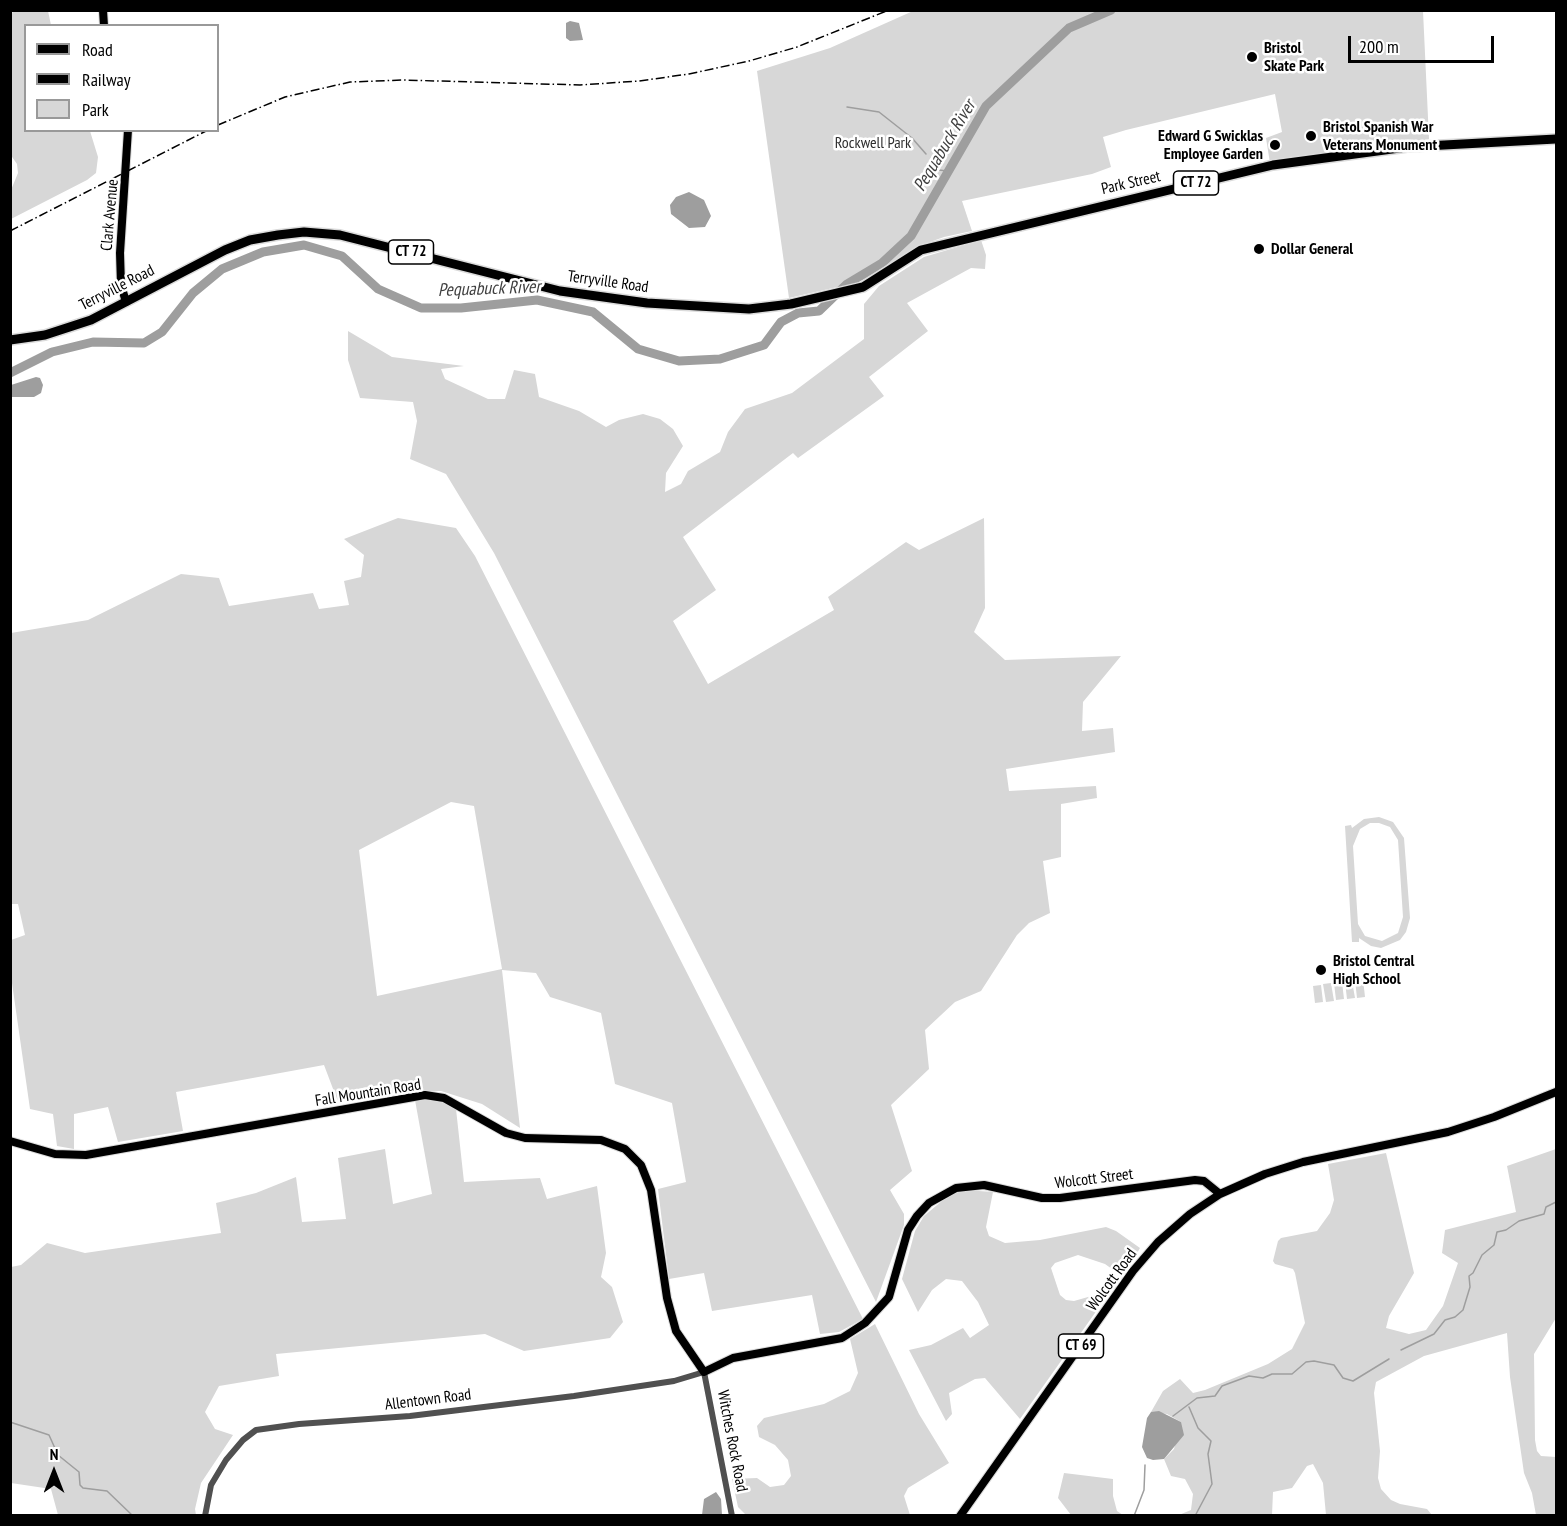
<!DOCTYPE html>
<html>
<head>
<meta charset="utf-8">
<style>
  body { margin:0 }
  #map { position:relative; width:1567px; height:1526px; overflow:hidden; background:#fff; font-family:"PT Sans Narrow",sans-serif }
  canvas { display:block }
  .frame { position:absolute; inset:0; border:12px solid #000; pointer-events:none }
  .legend { position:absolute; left:24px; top:24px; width:195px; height:108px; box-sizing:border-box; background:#fff; border:2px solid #999; margin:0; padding:8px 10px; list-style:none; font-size:18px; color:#000 }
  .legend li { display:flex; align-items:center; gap:12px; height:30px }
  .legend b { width:30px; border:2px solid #999 }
  .north { position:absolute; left:24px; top:1442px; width:60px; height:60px; -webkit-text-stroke:4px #fff; paint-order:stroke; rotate:0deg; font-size:16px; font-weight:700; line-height:24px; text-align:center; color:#000 }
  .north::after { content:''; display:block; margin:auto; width:21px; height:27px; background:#000; clip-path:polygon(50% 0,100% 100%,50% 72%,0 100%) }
  .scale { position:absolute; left:1348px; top:36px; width:146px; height:27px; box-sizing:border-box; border:3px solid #000; border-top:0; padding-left:8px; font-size:18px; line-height:21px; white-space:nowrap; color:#000; -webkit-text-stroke:4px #fff; paint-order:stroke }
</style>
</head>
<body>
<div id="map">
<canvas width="1567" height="1526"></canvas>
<div class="frame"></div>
<ul class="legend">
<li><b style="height:8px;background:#000"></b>Road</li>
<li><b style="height:8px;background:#000"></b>Railway</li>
<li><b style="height:16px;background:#d7d7d7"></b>Park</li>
</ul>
<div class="north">N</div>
<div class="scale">200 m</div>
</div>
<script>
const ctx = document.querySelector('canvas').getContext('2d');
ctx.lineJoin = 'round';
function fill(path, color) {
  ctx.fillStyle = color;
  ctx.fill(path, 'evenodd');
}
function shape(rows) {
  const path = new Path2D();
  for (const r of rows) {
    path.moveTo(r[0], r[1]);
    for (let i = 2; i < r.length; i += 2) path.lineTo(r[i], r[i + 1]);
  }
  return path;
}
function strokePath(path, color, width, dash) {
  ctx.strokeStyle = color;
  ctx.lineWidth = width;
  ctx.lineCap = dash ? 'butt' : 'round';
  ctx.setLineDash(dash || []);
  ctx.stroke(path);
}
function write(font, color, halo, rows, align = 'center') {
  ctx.font = font + ' "PT Sans Narrow",sans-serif';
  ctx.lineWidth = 5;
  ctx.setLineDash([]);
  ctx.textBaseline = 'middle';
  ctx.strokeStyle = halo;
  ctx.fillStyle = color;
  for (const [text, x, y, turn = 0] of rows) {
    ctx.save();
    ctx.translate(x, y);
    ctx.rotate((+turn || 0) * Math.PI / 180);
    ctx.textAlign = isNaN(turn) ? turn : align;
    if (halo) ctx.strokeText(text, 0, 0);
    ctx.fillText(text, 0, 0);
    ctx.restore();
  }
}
fill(shape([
  [13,11,48,11,51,25,26,26,26,130,90,131,98,157,96,173,87,180,11,219,11,190,18,173,17,164,10,154,10,19],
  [913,11,1423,11,1429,139,1426,142,1270,163,1266,138,1282,132,1275,94,1126,130,1103,137,1111,167,1092,174,962,201,972,231,944,237,916,247,873,276,855,283,789,298,757,71,830,48],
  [981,240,986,255,985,269,971,268,907,303,928,331,869,377,884,396,798,458,793,453,683,537,716,590,673,621,708,684,834,610,828,597,906,542,919,550,984,518,985,608,974,632,1005,660,1121,656,1083,702,1082,731,1113,728,1115,752,1006,769,1009,791,1096,786,1097,798,1061,804,1061,857,1043,861,1050,913,1029,923,1017,935,981,991,955,1002,925,1030,929,1069,891,1105,912,1171,890,1190,904,1214,904,1225,876,1302,494,553,446,474,410,459,417,421,413,402,360,398,348,360,348,331,392,357,464,366,441,369,445,379,488,399,505,399,514,370,535,374,539,397,579,411,606,427,619,420,643,414,660,419,673,429,683,446,666,473,665,492,681,484,688,471,720,452,728,432,745,409,792,393,864,339,864,304,879,286,924,257],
  [398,518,456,528,475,556,863,1319,839,1332,820,1334,812,1295,712,1311,704,1273,669,1279,658,1189,686,1182,672,1103,615,1084,601,1013,550,997,536,973,502,970,520,1128,482,1104,441,1091,407,1091,338,1102,324,1065,176,1092,183,1131,118,1142,108,1107,74,1114,74,1149,57,1146,53,1114,30,1109,11,976,11,940,25,935,18,904,10,904,11,633,88,620,181,574,219,578,229,606,313,593,319,609,349,605,344,581,361,577,364,555,344,539],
  [451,802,474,806,502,969,377,996,359,850],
  [1379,817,1393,822,1404,838,1410,918,1406,932,1400,940,1381,948,1371,946,1359,938,1359,942,1352,942,1345,826,1351,825,1352,828,1364,819],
  [1379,823,1390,827,1398,840,1403,917,1398,933,1382,941,1365,936,1358,924,1353,846,1360,829,1370,823],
  [1363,979,1365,997,1357,998,1355,980],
  [1352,981,1355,998,1347,999,1345,982],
  [1342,982,1344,999,1336,1000,1334,983],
  [1331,983,1334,1001,1326,1002,1323,984],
  [1321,985,1323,1002,1315,1003,1313,986],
  [415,1100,442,1100,456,1109,464,1182,540,1178,547,1199,597,1186,606,1253,601,1277,612,1287,623,1322,610,1338,524,1351,485,1334,276,1354,279,1376,219,1386,205,1412,215,1429,233,1435,201,1483,195,1509,196,1515,58,1515,51,1489,11,1483,11,1267,21,1265,47,1243,85,1253,221,1233,216,1203,256,1193,296,1177,302,1222,346,1219,338,1158,385,1149,393,1204,432,1194],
  [1556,1149,1556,1318,1534,1354,1535,1440,1537,1451,1541,1456,1556,1457,1556,1515,1536,1515,1532,1493,1524,1473,1510,1377,1507,1333,1424,1356,1376,1382,1374,1393,1380,1451,1378,1478,1381,1489,1391,1500,1400,1504,1427,1509,1432,1515,1326,1515,1323,1483,1313,1464,1307,1466,1292,1488,1273,1492,1272,1515,1179,1515,1191,1510,1193,1494,1185,1479,1171,1476,1164,1459,1174,1449,1181,1422,1167,1414,1151,1412,1163,1391,1180,1379,1193,1393,1205,1390,1268,1364,1292,1349,1305,1323,1295,1273,1293,1269,1275,1264,1273,1261,1278,1241,1281,1238,1317,1231,1330,1213,1334,1200,1328,1164,1386,1153,1414,1273,1389,1316,1386,1328,1409,1334,1426,1330,1443,1306,1458,1263,1442,1253,1445,1230,1516,1212,1507,1166],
  [965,1190,993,1192,986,1227,989,1236,1005,1243,1040,1240,1106,1227,1116,1231,1140,1248,1129,1267,1119,1274,1105,1264,1078,1255,1055,1263,1051,1268,1060,1295,1066,1300,1074,1301,1095,1295,1107,1296,1020,1419,985,1378,975,1379,949,1393,952,1414,946,1421,909,1350,931,1345,963,1328,970,1338,989,1325,978,1302,962,1281,946,1279,932,1290,918,1312,902,1279,915,1231,924,1216,949,1195],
  [875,1324,919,1414,949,1463,908,1488,904,1496,910,1515,746,1515,738,1507,732,1479,757,1478,770,1487,784,1485,791,1476,788,1460,775,1445,759,1437,757,1426,764,1418,824,1404,850,1391,858,1373,850,1339],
  [1064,1473,1113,1479,1113,1496,1117,1511,1123,1515,1071,1515,1058,1498]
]), '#d7d7d7');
fill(shape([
  [570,21,579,23,583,40,570,41,566,38,566,23],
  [689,192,704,200,711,216,705,227,689,228,671,214,670,205,676,197],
  [36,377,40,378,43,385,41,393,34,397,11,397,11,385],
  [1159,1411,1181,1422,1184,1435,1164,1459,1153,1460,1147,1458,1142,1447,1147,1418,1151,1412],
  [716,1492,721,1499,722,1515,702,1515,704,1499]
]), '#9e9e9e');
strokePath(shape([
  [847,107,879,112,912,138,926,154],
  [930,162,939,170,947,171],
  [1401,1350,1434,1334,1445,1320,1455,1317,1463,1310,1470,1287,1469,1276,1473,1273,1482,1255,1494,1245,1497,1232,1506,1230,1519,1221,1544,1214,1546,1207,1556,1202],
  [1189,1407,1198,1428,1211,1441,1208,1454,1212,1484,1195,1516],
  [1173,1416,1197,1398,1215,1396,1222,1386,1249,1376,1263,1378,1272,1374,1292,1374,1306,1362,1314,1361,1334,1365,1343,1378,1353,1381,1389,1359],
  [10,1422,49,1435,58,1455,79,1472,80,1485,83,1488,107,1491,133,1516],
  [1134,1516,1144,1490,1145,1465]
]), '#9e9e9e', 1.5);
strokePath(shape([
  [10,373,52,352,93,342,144,343,162,332,193,293,222,269,263,252,304,245,342,256,378,289,421,308,461,308,537,300,593,312,638,349,679,361,720,359,764,345,781,322,798,313,819,311,847,284,882,263,911,236,986,106,1069,28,1111,10]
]), '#9e9e9e', 9);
const major = shape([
  [103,10,104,26],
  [126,302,121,285,120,253,128,130],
  [10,1141,55,1154,86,1155,425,1095,444,1098,506,1133,525,1138,601,1140,625,1149,641,1165,651,1190,667,1298,676,1331,704,1372,733,1358,842,1338,865,1323,889,1297,908,1230,917,1216,929,1203,956,1188,984,1185,1042,1198,1060,1198,1195,1180,1204,1181,1220,1194],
  [960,1516,1133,1271,1158,1242,1190,1214,1220,1194,1265,1174,1303,1162,1448,1132,1494,1117,1556,1092]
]);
const highway = shape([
  [10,340,45,335,91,320,225,250,250,240,278,235,304,232,340,235,560,291,647,303,749,309,791,304,863,287,921,250,1273,165,1407,147,1556,139]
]);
strokePath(major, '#dbdbdb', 10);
strokePath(highway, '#dbdbdb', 12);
strokePath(shape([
  [205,1516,211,1485,226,1460,243,1440,256,1430,299,1424,410,1416,574,1396,674,1381,704,1372,732,1516]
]), '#505050', 6);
strokePath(major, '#000', 8);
strokePath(highway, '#000', 9);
strokePath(shape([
  [218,125,285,97,350,82,403,80,580,85,639,81,689,74,749,61,797,47,889,10],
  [10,231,208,130]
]), '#000', 1.5, [9, 3, 1.5, 3]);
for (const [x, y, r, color] of [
  [1252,57,6,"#000"],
  [1311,136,6,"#000"],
  [1275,145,6,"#000"],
  [1259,249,6,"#000"],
  [1321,970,6,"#000"]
]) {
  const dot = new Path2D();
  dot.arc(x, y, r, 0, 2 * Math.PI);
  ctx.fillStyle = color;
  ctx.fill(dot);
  strokePath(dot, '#fff', 2);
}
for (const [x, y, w] of [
  [1196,183,45],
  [411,252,45],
  [1081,1346,45]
]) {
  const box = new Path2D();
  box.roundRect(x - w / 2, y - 12, w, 24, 4.5);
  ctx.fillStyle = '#fff';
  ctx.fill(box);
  strokePath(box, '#000', 1.5);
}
write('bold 15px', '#000', null, [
  ["CT 72",1196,183],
  ["CT 72",411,252],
  ["CT 69",1081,1346]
]);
write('bold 16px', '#000', '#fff', [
  ["Bristol",1264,48],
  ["Skate Park",1264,66],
  ["Bristol Spanish War",1323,127],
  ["Veterans Monument",1323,145],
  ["Edward G Swicklas",1263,136,"right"],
  ["Employee Garden",1263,154,"right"],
  ["Dollar General",1271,249],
  ["Bristol Central",1333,961],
  ["High School",1333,979]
], 'left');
write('16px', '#2e2e2e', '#fff', [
  ["Rockwell Park",873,143]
]);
write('16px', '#000', '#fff', [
  ["Park Street",1131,183,-13],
  ["Clark Avenue",110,215,-85],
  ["Terryville Road",608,282,8],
  ["Terryville Road",117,288,-27],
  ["Fall Mountain Road",368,1093,-9],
  ["Wolcott Street",1094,1179,-7],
  ["Wolcott Road",1112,1280,-54],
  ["Allentown Road",428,1400,-7],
  ["Witches Rock Road",732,1441,79]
]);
write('italic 18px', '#3f3f3f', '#fff', [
  ["Pequabuck River",945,146,-59],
  ["Pequabuck River",489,289,-2]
]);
</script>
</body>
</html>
